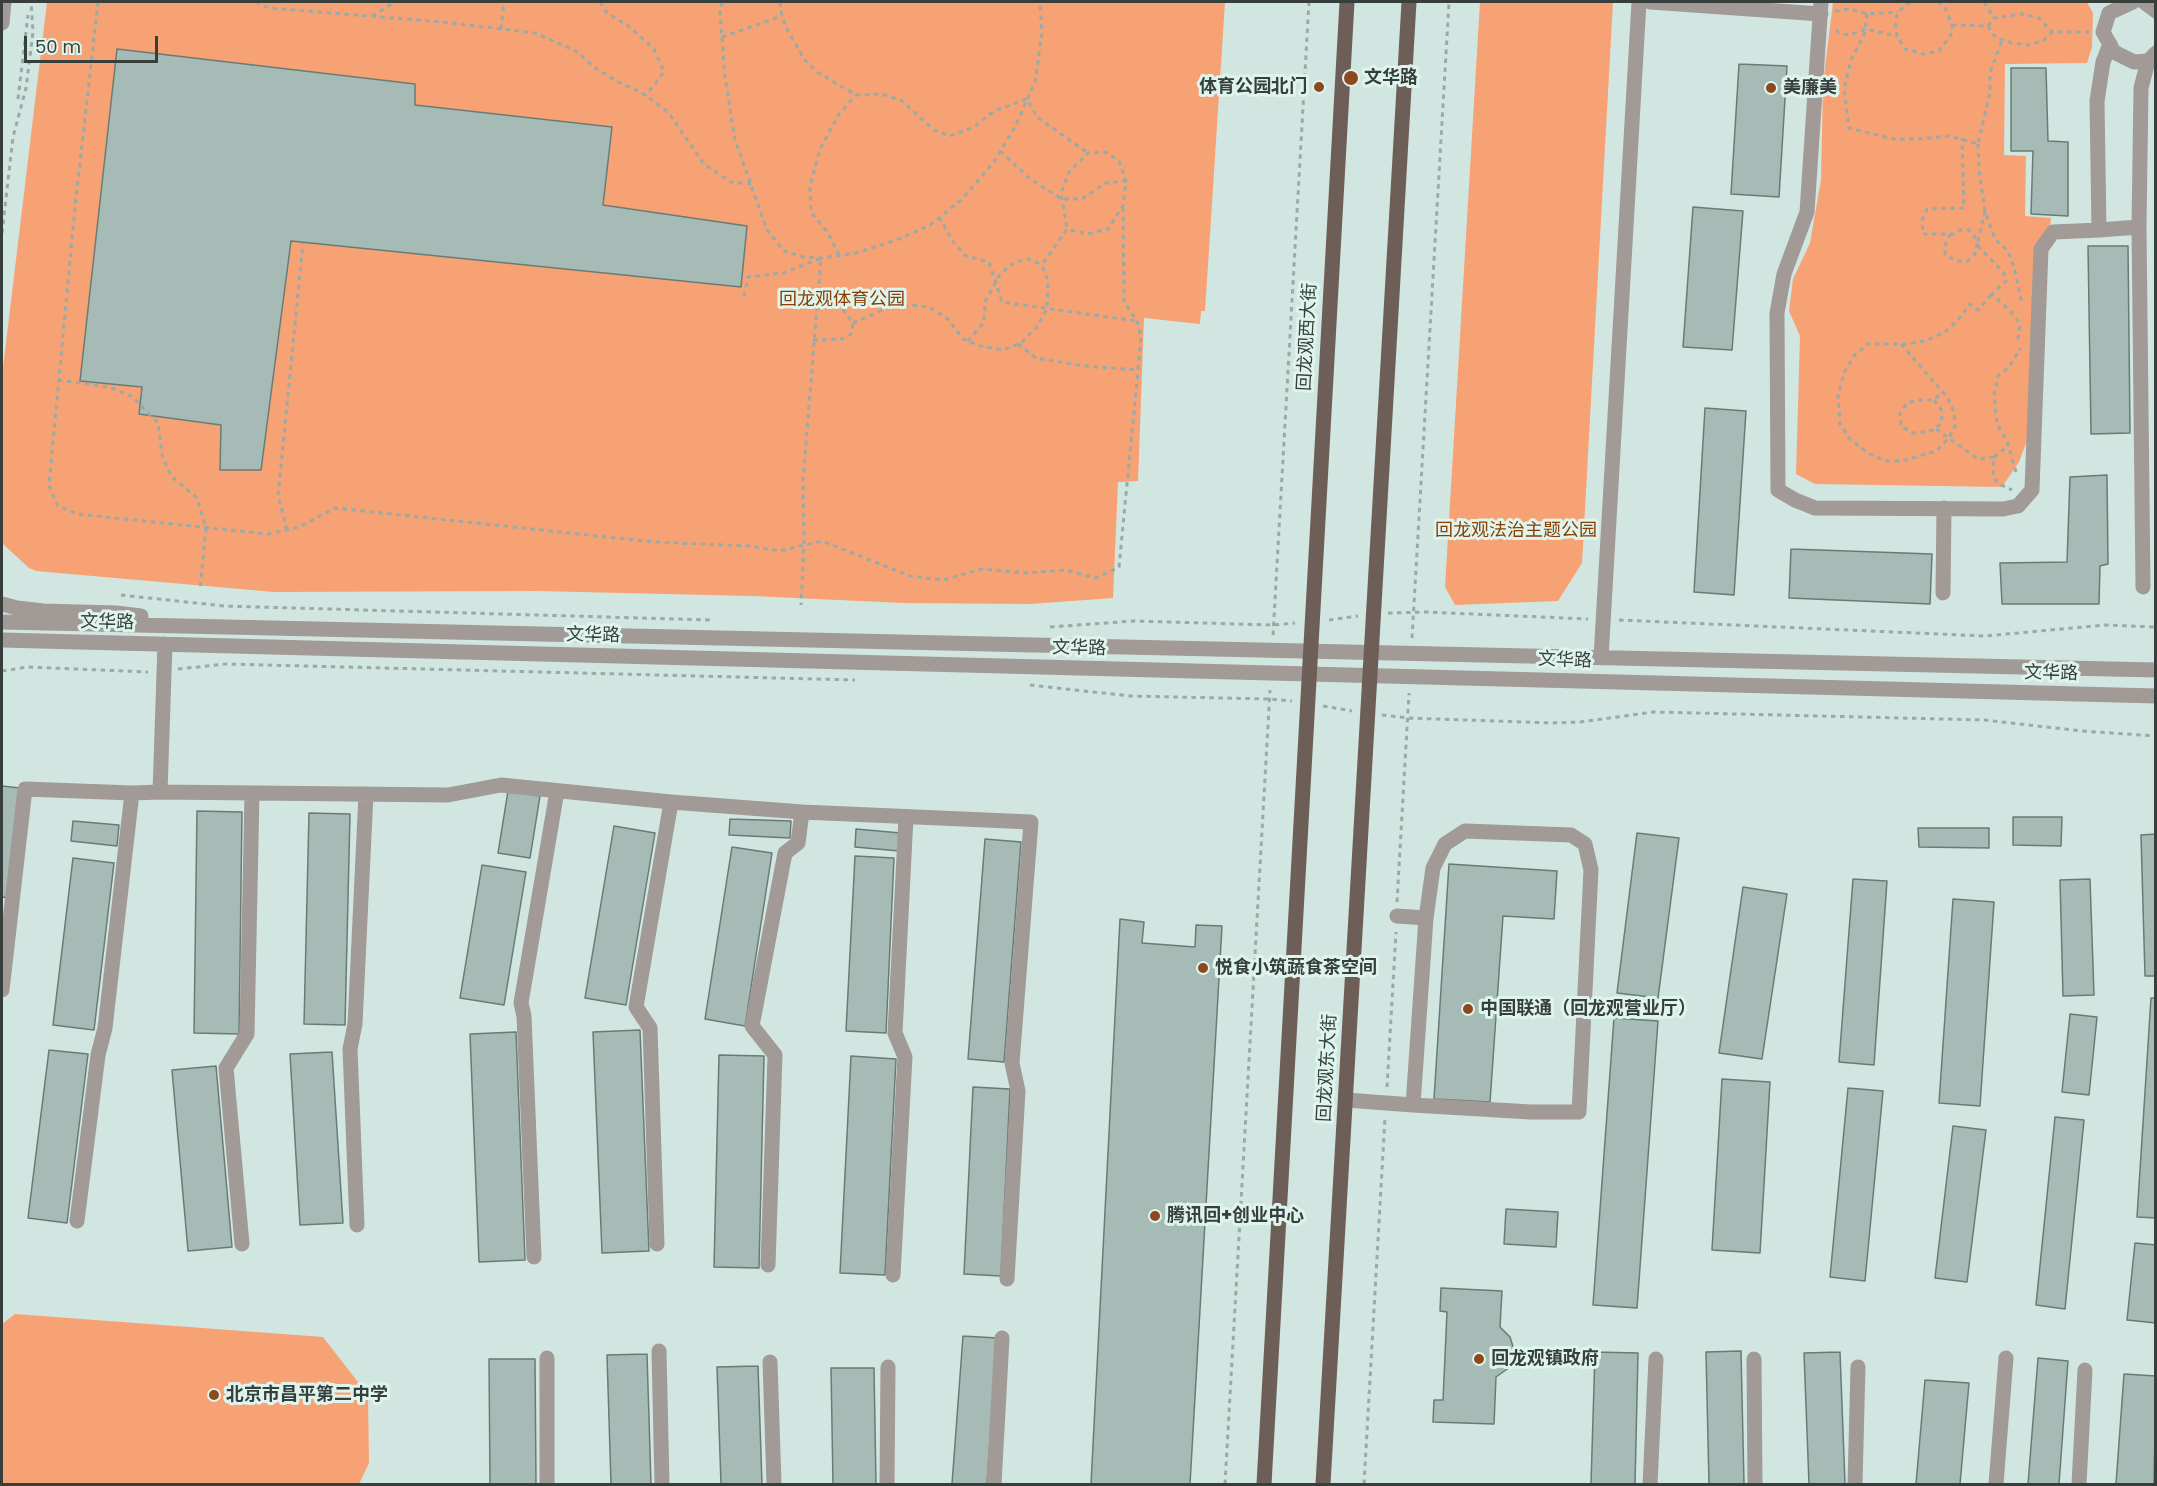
<!DOCTYPE html>
<html>
<head>
<meta charset="utf-8">
<style>
  body { margin:0 }
  #map { position:relative; width:2157px; height:1486px; overflow:hidden; background:#d1e6e0; font-family:Poppins,sans-serif }
  canvas { display:block }
  .frame { position:absolute; inset:0; border:3px solid #373f3d; pointer-events:none }
  .scale { position:absolute; left:24px; top:36px; width:134px; height:27px; box-sizing:border-box; border:3px solid #373f3d; border-top:0; padding-left:8px; font-size:18px; line-height:21px; white-space:nowrap; color:#373f3d; -webkit-text-stroke:4px #def4ed; paint-order:stroke }
</style>
</head>
<body>
<div id="map">
<canvas width="2157" height="1486"></canvas>
<div class="frame"></div>
<div class="scale">50 m</div>
</div>
<script>
const ctx = document.querySelector('canvas').getContext('2d');
ctx.lineJoin = 'round';
function fill(path, color) {
  ctx.fillStyle = color;
  ctx.fill(path, 'evenodd');
}
function shape(rows) {
  const path = new Path2D();
  for (const r of rows) {
    path.moveTo(r[0], r[1]);
    for (let i = 2; i < r.length; i += 2) path.lineTo(r[i], r[i + 1]);
  }
  return path;
}
function strokePath(path, color, width, dash) {
  ctx.strokeStyle = color;
  ctx.lineWidth = width;
  ctx.lineCap = dash ? 'butt' : 'round';
  ctx.setLineDash(dash || []);
  ctx.stroke(path);
}
function write(font, color, halo, rows, align = 'center') {
  ctx.font = font + ' Poppins,"Noto Sans SC",sans-serif';
  ctx.lineWidth = 6;
  ctx.setLineDash([]);
  ctx.textBaseline = 'middle';
  ctx.strokeStyle = halo;
  ctx.fillStyle = color;
  for (const [text, x, y, turn = 0] of rows) {
    ctx.save();
    ctx.translate(x, y);
    ctx.rotate((+turn || 0) * Math.PI / 180);
    ctx.textAlign = isNaN(turn) ? turn : align;
    if (halo) ctx.strokeText(text, 0, 0);
    ctx.fillText(text, 0, 0);
    ctx.restore();
  }
}
fill(shape([
  [47,2,1225,2,1205,311,1201,311,1200,324,1144,318,1138,481,1118,482,1113,598,1030,604,903,603,752,596,537,591,274,592,36,571,29,568,3,544,2,540,2,376],
  [1480,2,1613,2,1582,563,1558,601,1455,605,1445,587],
  [1833,2,2087,2,2093,13,2092,47,2087,63,2005,64,2004,155,2026,156,2025,216,2051,218,2028,438,2019,462,2002,487,1815,484,1796,474,1800,336,1789,311,1793,279,1810,243,1821,180,1823,84],
  [15,1314,323,1337,368,1395,369,1463,359,1484,2,1484,2,1324]
]), '#f7a274');
const building = shape([
  [117,49,415,84,415,105,612,127,603,205,747,226,741,287,291,241,261,470,220,470,221,425,139,414,142,387,80,381,117,49],
  [1739,64,1787,66,1779,197,1731,194,1739,64],
  [2011,68,2046,68,2048,141,2068,142,2068,216,2031,214,2033,151,2011,151,2011,68],
  [1693,207,1743,211,1732,350,1683,347,1693,207],
  [2088,246,2128,246,2130,433,2091,434,2088,246],
  [1705,408,1746,411,1734,595,1694,592,1705,408],
  [2107,475,2108,564,2100,566,2099,604,2002,604,2000,563,2067,562,2070,477,2107,475],
  [1791,549,1932,554,1930,604,1789,598,1791,549],
  [2,786,20,788,8,898,2,897,2,786],
  [508,791,540,796,530,858,498,853,508,791],
  [197,811,242,812,239,1034,194,1033,197,811],
  [309,813,350,814,345,1025,304,1024,309,813],
  [2013,817,2062,817,2061,846,2013,845,2013,817],
  [730,819,791,821,790,838,729,835,730,819],
  [73,821,119,825,117,846,71,841,73,821],
  [614,826,655,833,626,1005,585,998,614,826],
  [1918,828,1989,828,1989,848,1919,847,1918,828],
  [856,829,901,833,899,851,855,847,856,829],
  [1637,833,1679,838,1658,998,1617,993,1637,833],
  [2156,834,2156,976,2145,976,2141,835,2156,834],
  [985,839,1021,842,1004,1062,968,1059,985,839],
  [732,847,772,853,745,1026,705,1019,732,847],
  [855,856,894,858,886,1033,846,1031,855,856],
  [73,858,114,863,94,1030,53,1025,73,858],
  [1449,864,1557,871,1554,919,1503,916,1490,1102,1434,1099,1449,864],
  [482,865,526,872,504,1005,460,998,482,865],
  [1853,879,1887,881,1874,1065,1839,1062,1853,879],
  [2090,879,2094,995,2063,996,2060,880,2090,879],
  [1743,887,1787,894,1762,1059,1719,1053,1743,887],
  [1953,899,1994,902,1980,1106,1939,1103,1953,899],
  [1120,919,1144,922,1142,943,1195,947,1196,925,1222,926,1190,1484,1091,1484,1120,919],
  [2151,998,2156,998,2156,1218,2137,1217,2151,998],
  [2070,1014,2097,1017,2089,1095,2062,1092,2070,1014],
  [1614,1018,1658,1021,1637,1308,1593,1305,1614,1018],
  [640,1030,649,1251,602,1253,593,1032,640,1030],
  [516,1032,525,1260,479,1262,470,1034,516,1032],
  [49,1050,88,1054,67,1223,28,1218,49,1050],
  [332,1052,343,1223,300,1225,290,1054,332,1052],
  [719,1055,764,1056,759,1268,714,1267,719,1055],
  [851,1056,896,1059,885,1275,840,1273,851,1056],
  [216,1066,232,1247,188,1251,172,1070,216,1066],
  [1722,1079,1770,1082,1760,1253,1712,1250,1722,1079],
  [973,1087,1010,1089,1001,1276,964,1274,973,1087],
  [1848,1088,1883,1091,1865,1281,1830,1277,1848,1088],
  [2055,1117,2084,1120,2065,1309,2036,1305,2055,1117],
  [1953,1126,1986,1130,1967,1282,1935,1278,1953,1126],
  [1506,1209,1558,1212,1556,1247,1504,1244,1506,1209],
  [2135,1243,2156,1245,2156,1323,2127,1320,2135,1243],
  [1441,1288,1502,1291,1500,1327,1510,1337,1514,1350,1510,1367,1496,1377,1494,1424,1433,1422,1434,1400,1443,1400,1447,1312,1440,1311,1441,1288],
  [963,1336,997,1338,987,1484,952,1484,963,1336],
  [1741,1351,1744,1484,1709,1484,1706,1352,1741,1351],
  [1595,1352,1638,1353,1635,1484,1591,1484,1595,1352],
  [1840,1352,1845,1484,1809,1484,1804,1353,1840,1352],
  [647,1354,651,1484,611,1484,607,1355,647,1354],
  [2038,1358,2068,1361,2059,1484,2028,1484,2038,1358],
  [489,1359,535,1359,536,1484,490,1484,489,1359],
  [758,1366,762,1484,721,1484,717,1367,758,1366],
  [831,1368,874,1368,876,1484,833,1484,831,1368],
  [2124,1374,2156,1376,2154,1484,2116,1484,2124,1374],
  [1925,1380,1969,1383,1960,1484,1916,1484,1925,1380]
]);
fill(building, '#a6bbb5');
strokePath(building, '#687c76', 1.5);
strokePath(shape([
  [98,2,75,207,49,485,57,505,77,514,268,534,299,527,335,508,654,542,750,546,779,551,822,541,910,576,943,580,982,569,1026,573,1065,570,1096,578,1119,567,1138,370],
  [256,2,269,8,443,22,535,33,576,51,594,67,616,81,642,93,668,112,704,164,731,182,751,184],
  [600,2,607,13,627,25,654,49,664,72,646,95],
  [722,2,720,13,725,77,735,140,767,230,784,251,804,257,821,258,856,253,899,239,930,225,961,200,994,162,1016,125,1035,82,1042,33,1040,2],
  [780,2,782,16,788,31,804,59,817,72,856,95,881,94,901,100,934,130,950,136,974,127,994,111,1027,99,1037,117,1088,153],
  [1910,2,1898,12,1895,22,1897,36,1905,49,1924,54,1939,51,1951,35,1952,25,1946,10,1939,2],
  [1984,2,1994,18],
  [1835,11,1850,9,1867,14,1898,12],
  [1867,14,1864,35,1851,60,1844,89,1849,128,1894,139,1917,139,1949,136,1978,144,1990,92,1990,73,2002,40],
  [372,16,395,2],
  [1952,25,1988,26,1994,18,2022,14,2039,18,2052,32,2089,32],
  [1988,26,1996,38,2012,43,2029,45,2044,40,2052,32],
  [501,29,504,2],
  [1836,30,1839,33,1849,35,1866,29,1897,36],
  [722,37,782,16],
  [18,99,28,15],
  [1978,144,1979,170,1985,211,1995,239,2008,251,2014,267,2022,304],
  [1000,151,1029,178,1062,199,1082,199,1106,183,1126,181],
  [1985,211,1977,245,2004,273,2006,281,1992,294,2011,312,2021,325],
  [939,217,953,242,966,256,989,262,1002,302,1137,321],
  [2,233,13,137,26,88,33,32,31,2],
  [1951,234,1946,241,1945,254,1956,261,1968,261,1975,254,1977,245,1974,235,1969,230,1960,230,1954,234,1923,234,1922,220,1927,209,1964,208,1962,138],
  [839,255,828,233,811,212,810,186,820,149,839,114,856,95],
  [744,296,748,277,783,273,821,258,803,480,804,544,801,605],
  [853,323,890,307,911,305,929,307,948,319,963,339,968,341,980,346,1003,350,1021,343,1036,328,1047,309,1048,281,1042,265,1067,229,1087,234,1108,229,1123,206,1126,181,1119,161,1106,152,1088,153,1069,172,1061,193,1067,229],
  [2020,326,2018,338,2022,342],
  [813,340,842,339,851,334,853,323,841,307,817,302],
  [968,341,984,322,985,302,1000,274,1015,262,1029,259,1042,265],
  [1018,344,1036,358,1084,366,1138,370,1141,336,1137,321,1124,302,1123,208],
  [1901,344,1947,397,1954,412,1955,426,1949,438,1936,451,1903,461,1885,461,1868,453,1850,439,1840,424,1838,396,1844,373,1854,356,1867,344,1908,344,1928,340,1945,332,1958,320,1970,304,1978,310,1992,294],
  [58,380,109,387,133,397,158,423,162,455,171,476,197,498,206,528,200,590],
  [1934,400,1941,409,1942,421,1936,429,1926,432,1912,433,1901,426,1900,413,1907,403,1918,400,1934,400,1942,392],
  [1936,429,1978,459,1994,457,1993,477,1999,484,2012,490],
  [1994,457,2008,446],
  [2016,472,2007,441,1997,424,1994,395,1998,376,2008,368,2021,348],
  [287,530,278,496,303,243],
  [121,595,224,606,711,620],
  [1388,613,1426,612,1588,619],
  [1329,620,1358,616],
  [1619,620,1985,636,2105,625,2156,627],
  [1050,627,1134,621,1273,625,1295,623],
  [1273,635,1309,2],
  [1412,638,1449,2],
  [178,669,226,664,855,680],
  [2,671,28,667,148,672],
  [1030,685,1130,696,1269,699,1292,701],
  [1323,706,1352,711],
  [1382,715,1408,718,1552,723,1580,722,1654,712,1985,720,2082,731,2156,736],
  [1397,902,1409,693],
  [1387,1087,1396,932],
  [1225,1484,1270,690],
  [1364,1484,1385,1118]
]), '#9aaaa6', 3, [4.5, 4.5]);
strokePath(shape([
  [1650,2,1821,14],
  [1821,2,1807,212,1784,274,1777,313,1778,490,1795,500,1815,508,2003,509,2018,506,2032,490,2041,249,2053,232,2099,230,2097,101,2103,62,2110,44],
  [2133,2,2109,13,2103,32,2114,52,2134,62,2148,61,2156,53],
  [2144,2,2156,11],
  [2,23,4,2],
  [2139,227,2143,587],
  [2099,230,2139,227,2141,88,2148,61],
  [1943,593,1944,508],
  [2,604,17,608,43,611,116,613,141,616],
  [2,622,2156,670],
  [2,640,2156,696],
  [1601,658,1639,2],
  [160,792,448,795,501,785,671,802,802,812,1031,822,1012,1063,1018,1091,1007,1279],
  [1397,916,1426,918],
  [2,990,25,789,132,793],
  [1346,1100,1413,1105,1531,1112,1579,1112,1591,870,1585,844,1571,835,1465,831,1445,844,1433,868,1426,918,1413,1105],
  [77,1221,98,1055,105,1028,132,793,160,792,165,644],
  [357,1225,350,1049,355,1024,366,794],
  [242,1244,226,1068,247,1034,252,793],
  [657,1244,650,1028,636,1007,671,802],
  [534,1257,524,1016,521,1003,557,791],
  [768,1265,775,1055,752,1026,785,853,798,843,802,812],
  [893,1275,905,1057,895,1033,906,817],
  [659,1351,662,1484],
  [1754,1359,1755,1484],
  [770,1362,774,1484],
  [547,1484,547,1358],
  [887,1484,888,1367],
  [994,1484,1002,1338],
  [1650,1484,1656,1359],
  [1855,1484,1858,1367],
  [1996,1484,2006,1358],
  [2079,1484,2085,1370]
]), '#a19a96', 15);
strokePath(shape([
  [1264,1484,1347,2],
  [1323,1484,1409,2]
]), '#6d5f58', 15);
for (const [x, y, r, color] of [
  [1351,78,8,"#8d481e"],
  [1319,87,6,"#8d481e"],
  [1771,88,6,"#8d481e"],
  [1203,968,6,"#8d481e"],
  [1468,1009,6,"#8d481e"],
  [1155,1216,6,"#8d481e"],
  [1479,1359,6,"#8d481e"],
  [214,1395,6,"#8d481e"]
]) {
  const dot = new Path2D();
  dot.arc(x, y, r, 0, 2 * Math.PI);
  ctx.fillStyle = color;
  ctx.fill(dot);
  strokePath(dot, '#def4ed', 2);
}
write('bold 18px', '#373f3d', '#def4ed', [
  ["文华路",1364,78],
  ["体育公园北门",1307,87,"right"],
  ["美廉美",1783,88],
  ["悦食小筑蔬食茶空间",1215,968],
  ["中国联通（回龙观营业厅）",1480,1009],
  ["腾讯回+创业中心",1167,1216],
  ["回龙观镇政府",1491,1359],
  ["北京市昌平第二中学",226,1395]
], 'left');
write('18px', '#893d03', '#def4ed', [
  ["回龙观体育公园",842,300],
  ["回龙观法治主题公园",1516,531]
]);
write('18px', '#373f3d', '#def4ed', [
  ["回龙观西大街",1308,337,-87],
  ["文华路",107,623,1],
  ["文华路",593,636,1],
  ["文华路",1079,649,1],
  ["文华路",1565,661,2],
  ["文华路",2051,674,1],
  ["回龙观东大街",1328,1068,-87]
]);
</script>
</body>
</html>
